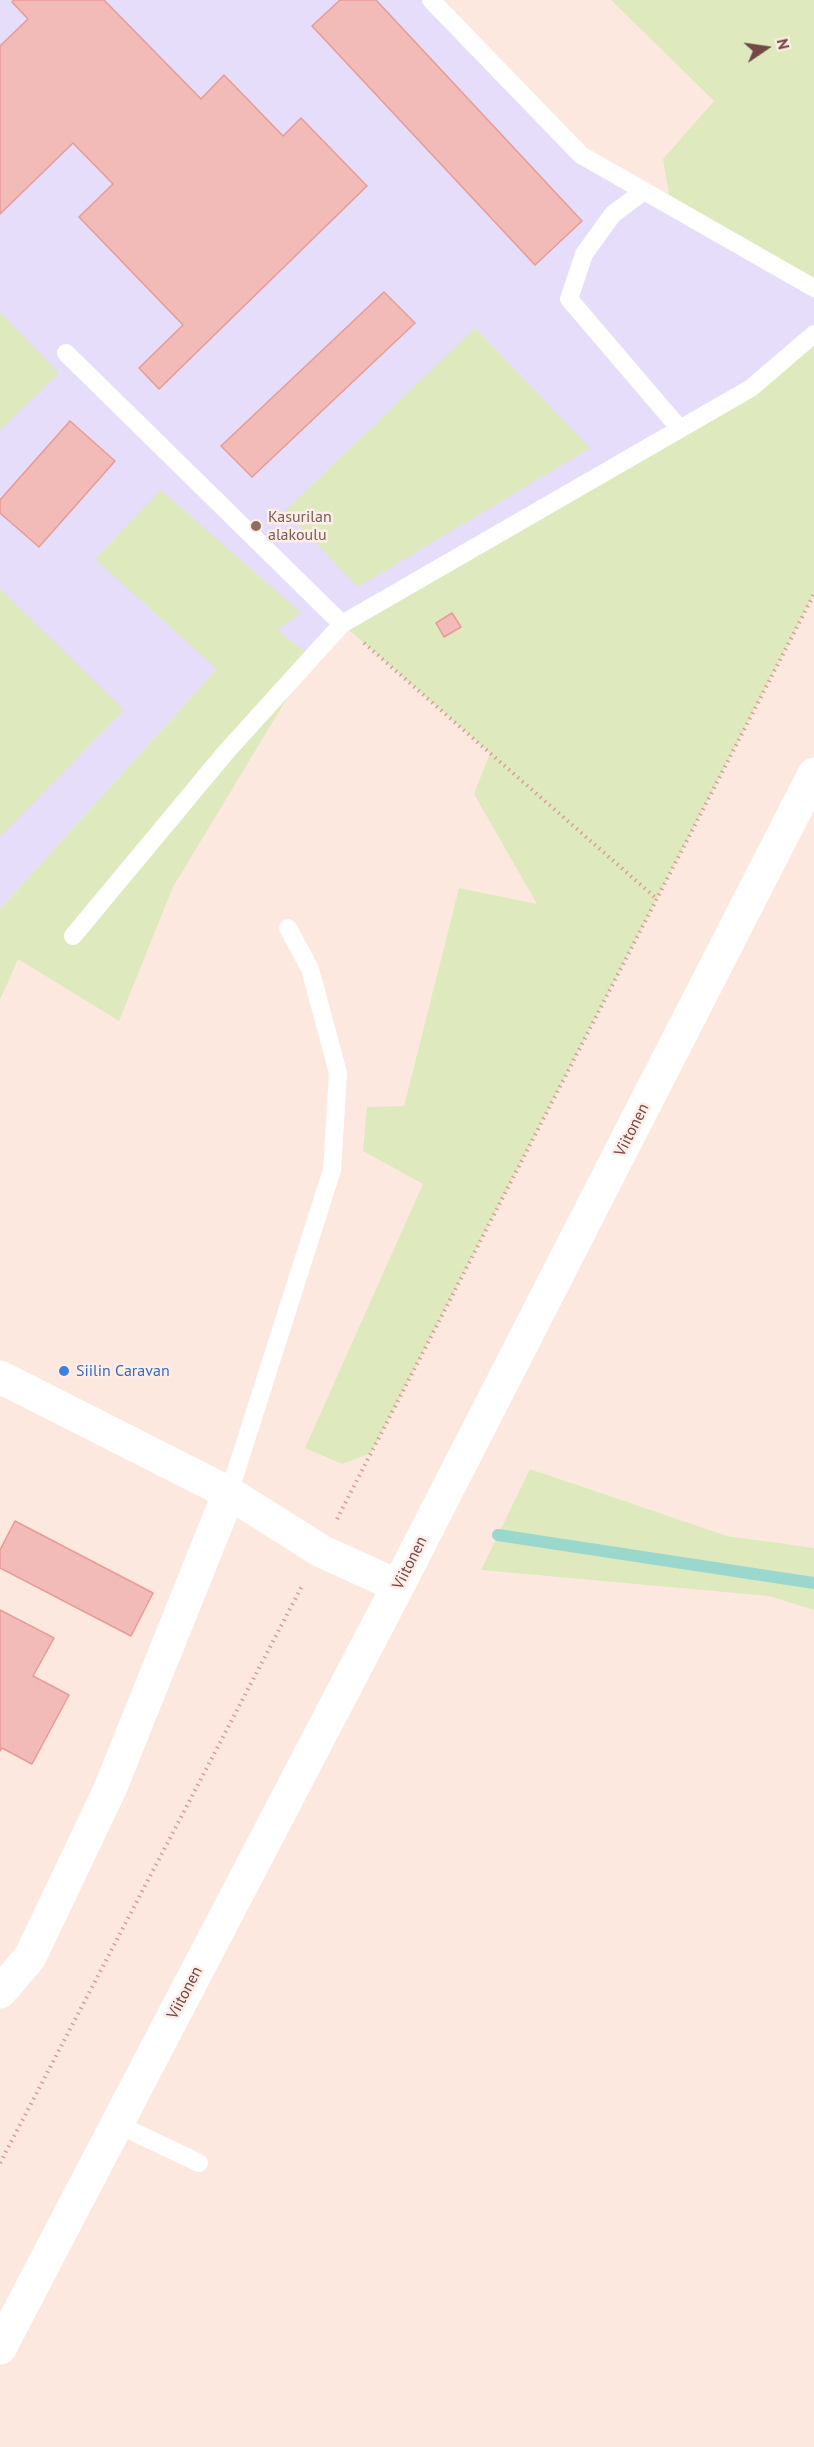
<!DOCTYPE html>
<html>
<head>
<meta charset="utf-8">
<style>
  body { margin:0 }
  #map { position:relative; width:814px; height:2447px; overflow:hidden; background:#fde8e0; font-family:"PT Sans",sans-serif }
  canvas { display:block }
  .north { position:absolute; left:736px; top:18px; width:60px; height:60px; -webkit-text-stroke:4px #ffede7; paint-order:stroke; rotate:77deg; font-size:16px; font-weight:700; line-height:24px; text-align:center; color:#744847 }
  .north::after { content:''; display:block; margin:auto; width:21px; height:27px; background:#744847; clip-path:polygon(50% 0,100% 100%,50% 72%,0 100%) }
</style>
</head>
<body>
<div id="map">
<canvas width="814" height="2447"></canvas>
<div class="north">N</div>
</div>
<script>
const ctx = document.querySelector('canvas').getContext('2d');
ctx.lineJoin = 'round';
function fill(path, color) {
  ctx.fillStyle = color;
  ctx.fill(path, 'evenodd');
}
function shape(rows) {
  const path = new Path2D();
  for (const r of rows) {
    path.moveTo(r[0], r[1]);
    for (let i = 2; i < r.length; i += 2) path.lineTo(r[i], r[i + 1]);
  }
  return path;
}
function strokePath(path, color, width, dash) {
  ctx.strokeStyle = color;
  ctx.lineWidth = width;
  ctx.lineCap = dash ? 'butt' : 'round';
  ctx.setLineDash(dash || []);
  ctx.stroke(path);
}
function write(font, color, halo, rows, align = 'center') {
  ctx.font = font + ' "PT Sans",sans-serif';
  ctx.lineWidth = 5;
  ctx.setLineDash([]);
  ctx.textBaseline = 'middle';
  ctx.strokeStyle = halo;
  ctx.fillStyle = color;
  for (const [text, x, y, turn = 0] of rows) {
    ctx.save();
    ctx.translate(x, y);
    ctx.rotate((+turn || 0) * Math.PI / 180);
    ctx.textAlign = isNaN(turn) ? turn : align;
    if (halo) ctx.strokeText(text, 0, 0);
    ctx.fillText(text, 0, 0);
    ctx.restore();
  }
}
fill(shape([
  [0,0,431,0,581,155,814,288,814,334,751,388,342,624,312,657,217,669,0,909]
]), '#e5ddf9');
fill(shape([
  [611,0,814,0,814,288,671,206,663,159,714,101],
  [0,312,59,373,0,430],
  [475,328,590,448,358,587,285,511],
  [814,334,814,594,371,1453,342,1464,305,1448,423,1184,363,1151,367,1107,404,1106,459,888,537,904,474,794,490,753,342,624,751,388],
  [161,490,301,613,277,630,312,657,173,887,119,1021,18,959,0,1000,0,909,217,669,95,559],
  [0,589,124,710,0,837],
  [530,1469,727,1536,814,1548,814,1610,769,1596,481,1570]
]), '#deeabe');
strokePath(shape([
  [498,1535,814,1583]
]), '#9ad8ce', 12);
const building = shape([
  [14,0,104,0,201,99,224,75,283,136,301,118,367,186,159,389,139,368,183,325,79,217,113,184,73,143,0,214,0,46,28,19,12,2,14,0],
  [340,0,376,0,582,221,535,265,312,26,340,0],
  [384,292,415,323,252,477,221,446,384,292],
  [70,421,115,461,39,547,0,513,0,500,70,421],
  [452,613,461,627,444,637,436,623,452,613],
  [15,1521,153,1593,131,1636,0,1568,0,1550,15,1521],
  [0,1610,54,1638,33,1676,69,1695,32,1764,2,1748,0,1751,0,1610]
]);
fill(building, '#f3bbb7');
strokePath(building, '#e69b97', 1.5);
strokePath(shape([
  [364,643,657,899],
  [337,1519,814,594],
  [0,2163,303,1584]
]), '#d79e9a', 4, [1.5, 4.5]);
strokePath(shape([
  [431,0,581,155,814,288],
  [644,191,613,214,584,254,569,299,680,429],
  [66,353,342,624],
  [73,936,226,752,342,624,751,388,814,334],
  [229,1493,332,1170,338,1073,310,969,288,928],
  [117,2124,199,2163]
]), '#fff', 18);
strokePath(shape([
  [0,1377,229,1493],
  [0,1992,30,1957,110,1789,229,1493,321,1551,398,1586]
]), '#fff', 33);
strokePath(shape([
  [0,2348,398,1586,814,774]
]), '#fff', 33);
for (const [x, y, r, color] of [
  [256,526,6,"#8d6e63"],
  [64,1371,6,"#3f7fe0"]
]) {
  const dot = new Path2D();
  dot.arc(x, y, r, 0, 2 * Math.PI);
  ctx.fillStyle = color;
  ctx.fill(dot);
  strokePath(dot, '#ffede7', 2);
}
write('16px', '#785e54', '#ffede7', [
  ["Kasurilan",268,517],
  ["alakoulu",268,535]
], 'left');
write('16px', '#744847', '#ffede7', [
  ["Viitonen",632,1130,-63],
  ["Viitonen",410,1563,-63],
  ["Viitonen",185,1993,-62]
]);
write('16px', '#366cbe', '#ffede7', [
  ["Siilin Caravan",76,1371]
], 'left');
</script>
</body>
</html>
